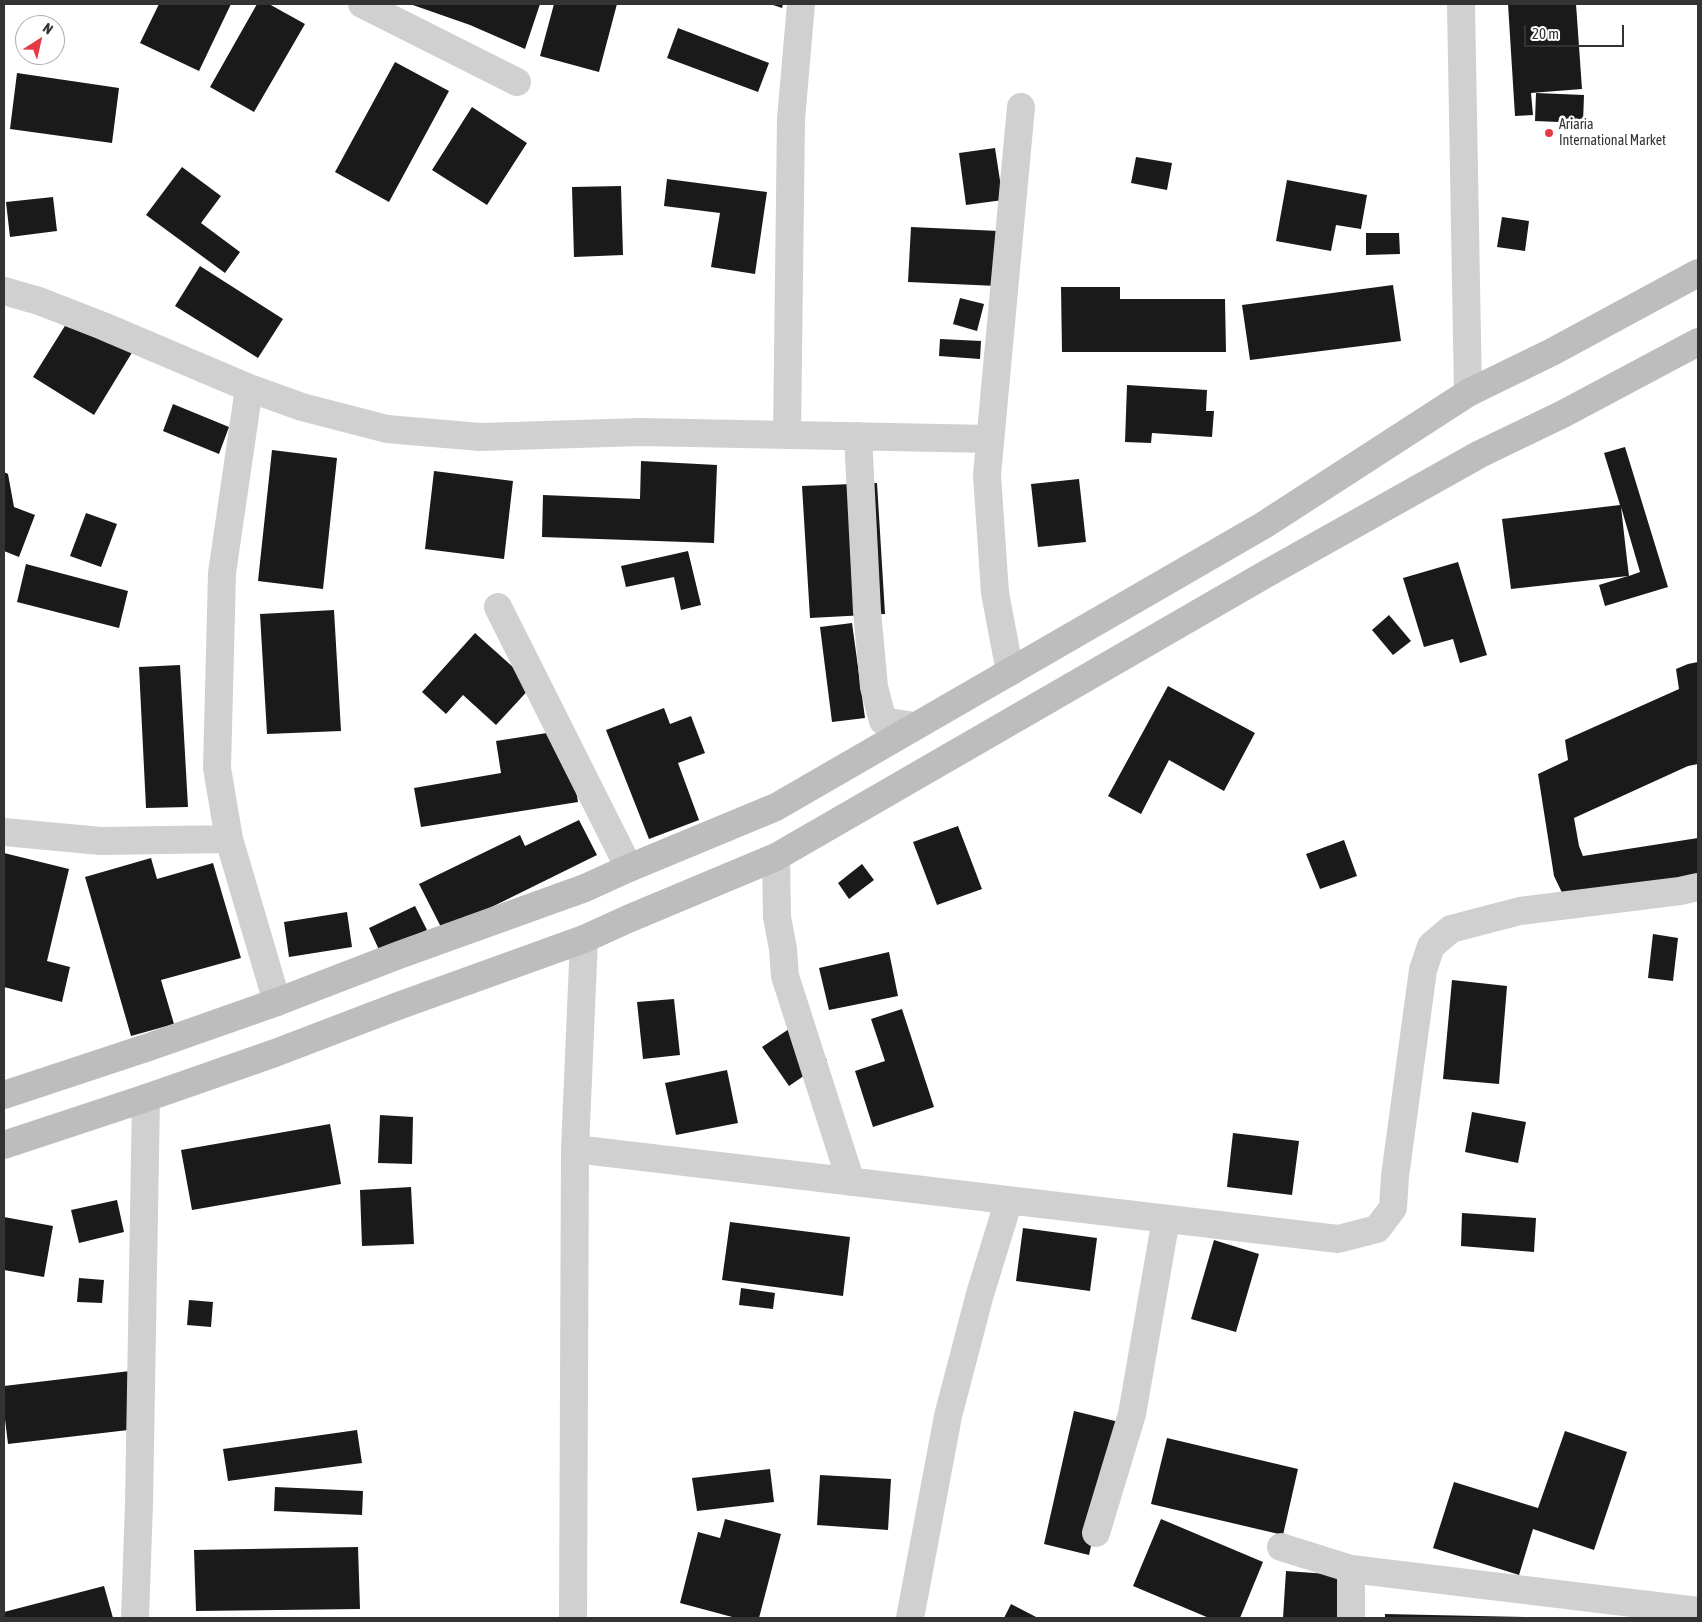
<!DOCTYPE html>
<html>
<head>
<meta charset="utf-8">
<style>
  body { margin:0 }
  #map { position:relative; width:1702px; height:1622px; overflow:hidden; background:#fff; font-family:"Asap Condensed",sans-serif }
  canvas { display:block }
  .frame { position:absolute; inset:0; border:5px solid #333; pointer-events:none }
  .north { position:absolute; left:15px; top:15px; width:50px; height:50px; box-sizing:border-box; background:#fff; border:1px solid #adadad; border-radius:50%; rotate:35deg; font-size:14px; font-weight:700; line-height:20px; text-align:center; color:#333 }
  .north::after { content:''; display:block; margin:auto; width:18px; height:22px; background:#e63946; clip-path:polygon(50% 0,100% 100%,50% 72%,0 100%) }
  .scale { position:absolute; left:1524px; top:25px; width:100px; height:22px; box-sizing:border-box; border:2px solid #333; border-top:0; padding-left:6px; font-size:15px; line-height:18px; white-space:nowrap; color:#333; -webkit-text-stroke:4px #fff; paint-order:stroke }
</style>
</head>
<body>
<div id="map">
<canvas width="1702" height="1622"></canvas>
<div class="frame"></div>
<div class="north">N</div>
<div class="scale">20 m</div>
</div>
<script>
const ctx = document.querySelector('canvas').getContext('2d');
ctx.lineJoin = 'round';
function fill(path, color) {
  ctx.fillStyle = color;
  ctx.fill(path, 'evenodd');
}
function shape(rows) {
  const path = new Path2D();
  for (const r of rows) {
    path.moveTo(r[0], r[1]);
    for (let i = 2; i < r.length; i += 2) path.lineTo(r[i], r[i + 1]);
  }
  return path;
}
function strokePath(path, color, width, dash) {
  ctx.strokeStyle = color;
  ctx.lineWidth = width;
  ctx.lineCap = dash ? 'butt' : 'round';
  ctx.setLineDash(dash || []);
  ctx.stroke(path);
}
function write(font, color, halo, rows, align = 'center') {
  ctx.font = font + ' "Asap Condensed",sans-serif';
  ctx.lineWidth = 5;
  ctx.setLineDash([]);
  ctx.textBaseline = 'middle';
  ctx.strokeStyle = halo;
  ctx.fillStyle = color;
  for (const [text, x, y, turn = 0] of rows) {
    ctx.save();
    ctx.translate(x, y);
    ctx.rotate((+turn || 0) * Math.PI / 180);
    ctx.textAlign = isNaN(turn) ? turn : align;
    if (halo) ctx.strokeText(text, 0, 0);
    ctx.fillText(text, 0, 0);
    ctx.restore();
  }
}
fill(shape([
  [159,4,231,4,199,71,140,43],
  [257,4,269,4,305,24,254,112,210,87],
  [410,4,540,4,525,49,470,25],
  [554,4,617,4,599,72,540,56],
  [770,4,783,4,782,8],
  [1508,4,1576,4,1582,89,1531,93,1533,115,1515,116],
  [678,28,769,63,758,92,667,58],
  [395,62,449,91,389,202,335,172],
  [17,73,119,88,112,143,10,129],
  [1536,93,1584,95,1583,123,1535,121],
  [472,107,527,143,487,205,432,170],
  [995,148,1003,200,966,205,959,153],
  [1136,157,1172,163,1167,190,1131,183],
  [182,167,221,196,201,223,240,252,225,273,146,215],
  [667,179,767,192,755,274,711,267,720,213,664,206],
  [1287,180,1367,195,1361,229,1336,225,1331,251,1276,241],
  [621,186,623,255,574,257,572,187],
  [53,197,57,231,10,237,6,202],
  [1502,217,1529,221,1525,251,1497,247],
  [911,227,999,231,997,286,908,282],
  [1366,233,1399,233,1400,254,1366,255],
  [200,266,283,319,258,358,175,306],
  [1393,285,1401,341,1250,360,1242,305],
  [1061,287,1120,287,1120,299,1225,299,1226,352,1062,352],
  [960,298,984,304,977,331,953,324],
  [73,313,133,351,94,415,33,377],
  [940,339,981,341,980,359,939,356],
  [1127,385,1207,390,1206,411,1214,411,1212,437,1152,433,1151,443,1125,442],
  [173,404,229,427,219,454,163,431],
  [1625,447,1668,587,1605,606,1599,585,1628,576,1511,589,1502,519,1620,505,1604,453],
  [1621,507,1640,572,1629,576,1627,560],
  [272,450,337,458,323,589,258,581],
  [641,461,717,465,714,543,542,537,543,495,640,499],
  [434,471,513,481,504,559,425,549],
  [4,472,8,474,14,507,35,515,19,557,4,551],
  [1079,479,1086,542,1038,547,1031,484],
  [877,483,885,614,810,618,802,486],
  [86,513,117,524,101,567,70,556],
  [688,551,701,605,681,610,674,577,626,587,621,566],
  [1458,562,1487,655,1460,663,1453,639,1424,647,1403,578],
  [26,564,128,591,119,628,17,602],
  [334,610,341,731,267,734,260,614],
  [1389,615,1411,641,1393,655,1372,630],
  [852,623,865,718,832,722,820,627],
  [475,633,533,685,496,725,463,695,446,714,422,692],
  [1698,662,1698,764,1688,766,1574,818,1579,846,1583,856,1698,838,1698,880,1566,901,1554,876,1538,774,1568,760,1565,740,1679,689,1676,669,1688,664],
  [180,665,188,807,146,808,139,667],
  [1168,686,1255,733,1224,791,1169,760,1141,814,1108,796],
  [664,708,670,724,691,716,705,753,678,763,699,820,649,839,606,730],
  [566,730,578,802,421,827,414,788,501,773,496,741],
  [579,820,597,855,443,931,419,884,520,835,525,846],
  [958,826,982,889,937,905,913,842],
  [1344,840,1357,876,1320,889,1306,854],
  [4,853,69,869,47,961,70,967,62,1002,4,987],
  [151,858,157,879,213,863,241,958,161,980,174,1024,131,1036,85,877],
  [862,864,874,880,849,899,838,883],
  [415,906,427,930,380,952,369,928],
  [347,912,352,947,289,957,284,922],
  [1653,934,1678,938,1673,981,1648,978],
  [889,952,898,996,829,1010,819,968],
  [1452,980,1507,986,1499,1084,1443,1079],
  [674,999,680,1055,643,1059,637,1002],
  [902,1009,934,1107,873,1127,855,1071,885,1061,871,1019],
  [801,1021,827,1060,789,1086,762,1047],
  [727,1070,738,1123,676,1135,665,1083],
  [1472,1112,1526,1122,1518,1163,1465,1152],
  [380,1115,413,1117,412,1164,378,1163],
  [330,1124,341,1184,192,1210,181,1150],
  [1233,1133,1299,1141,1292,1195,1227,1187],
  [411,1187,414,1244,362,1246,360,1190],
  [117,1200,124,1232,79,1243,71,1210],
  [1462,1213,1536,1218,1534,1252,1461,1246],
  [4,1217,53,1226,44,1277,4,1270],
  [730,1222,850,1237,843,1296,722,1280],
  [1023,1228,1097,1238,1090,1291,1016,1281],
  [1214,1240,1259,1254,1236,1332,1191,1319],
  [79,1278,104,1280,102,1303,77,1302],
  [741,1288,775,1293,773,1309,739,1305],
  [189,1300,213,1302,211,1327,187,1325],
  [130,1371,137,1429,8,1444,4,1411,4,1386],
  [1074,1411,1119,1422,1089,1555,1044,1544],
  [357,1430,362,1463,228,1481,223,1449],
  [1565,1431,1627,1452,1594,1550,1533,1529,1519,1575,1433,1548,1454,1482,1538,1508],
  [1167,1438,1298,1469,1283,1535,1151,1504],
  [770,1469,774,1502,697,1511,692,1478],
  [820,1475,891,1479,888,1530,817,1525],
  [275,1487,363,1491,362,1515,274,1511],
  [725,1519,781,1534,759,1618,736,1618,680,1603,698,1532,720,1538],
  [1161,1519,1263,1562,1240,1618,1209,1618,1133,1586],
  [358,1547,360,1609,196,1611,194,1550],
  [1286,1571,1342,1575,1340,1618,1283,1618],
  [104,1586,113,1618,4,1618,4,1612],
  [1011,1604,1038,1618,1004,1618],
  [1385,1614,1524,1617,1524,1618,1385,1618]
]), '#1a1a1a');
strokePath(shape([
  [362,4,517,82],
  [1461,4,1468,393],
  [4,291,39,301,103,326,249,388,302,407,387,429,480,437,641,432,990,439],
  [249,388,222,573,217,768,229,839,277,1002],
  [787,435,791,119,801,4],
  [858,436,867,611,874,687,883,721,914,726],
  [498,607,629,868],
  [1010,672,995,593,987,475,1021,107],
  [4,832,101,841,229,839],
  [776,857,777,917,783,949,785,976,851,1182],
  [575,1149,1338,1239,1377,1229,1393,1208,1395,1176,1423,970,1431,946,1451,929,1520,911,1680,891,1698,887],
  [1096,1533,1132,1414,1166,1219],
  [1281,1547,1351,1569,1698,1611],
  [1351,1569,1351,1618],
  [135,1618,139,1504,146,1098],
  [573,1618,575,1149,584,939],
  [910,1618,948,1416,980,1294,1009,1200]
]), '#d0d0d0', 28);
strokePath(shape([
  [4,1095,149,1047,277,1002,399,955,585,888,629,868,776,807,1264,525,1468,393,1552,352,1698,273],
  [4,1145,146,1098,275,1053,398,1006,584,939,628,919,776,857,1266,574,1480,454,1563,414,1698,342]
]), '#bdbdbd', 28);
for (const [x, y, r, color] of [
  [1549,133,5,"#e63946"]
]) {
  const dot = new Path2D();
  dot.arc(x, y, r, 0, 2 * Math.PI);
  ctx.fillStyle = color;
  ctx.fill(dot);
  strokePath(dot, '#fff', 2);
}
write('14px', '#333', '#fff', [
  ["Ariaria",1559,125],
  ["International Market",1559,141]
], 'left');
</script>
</body>
</html>
